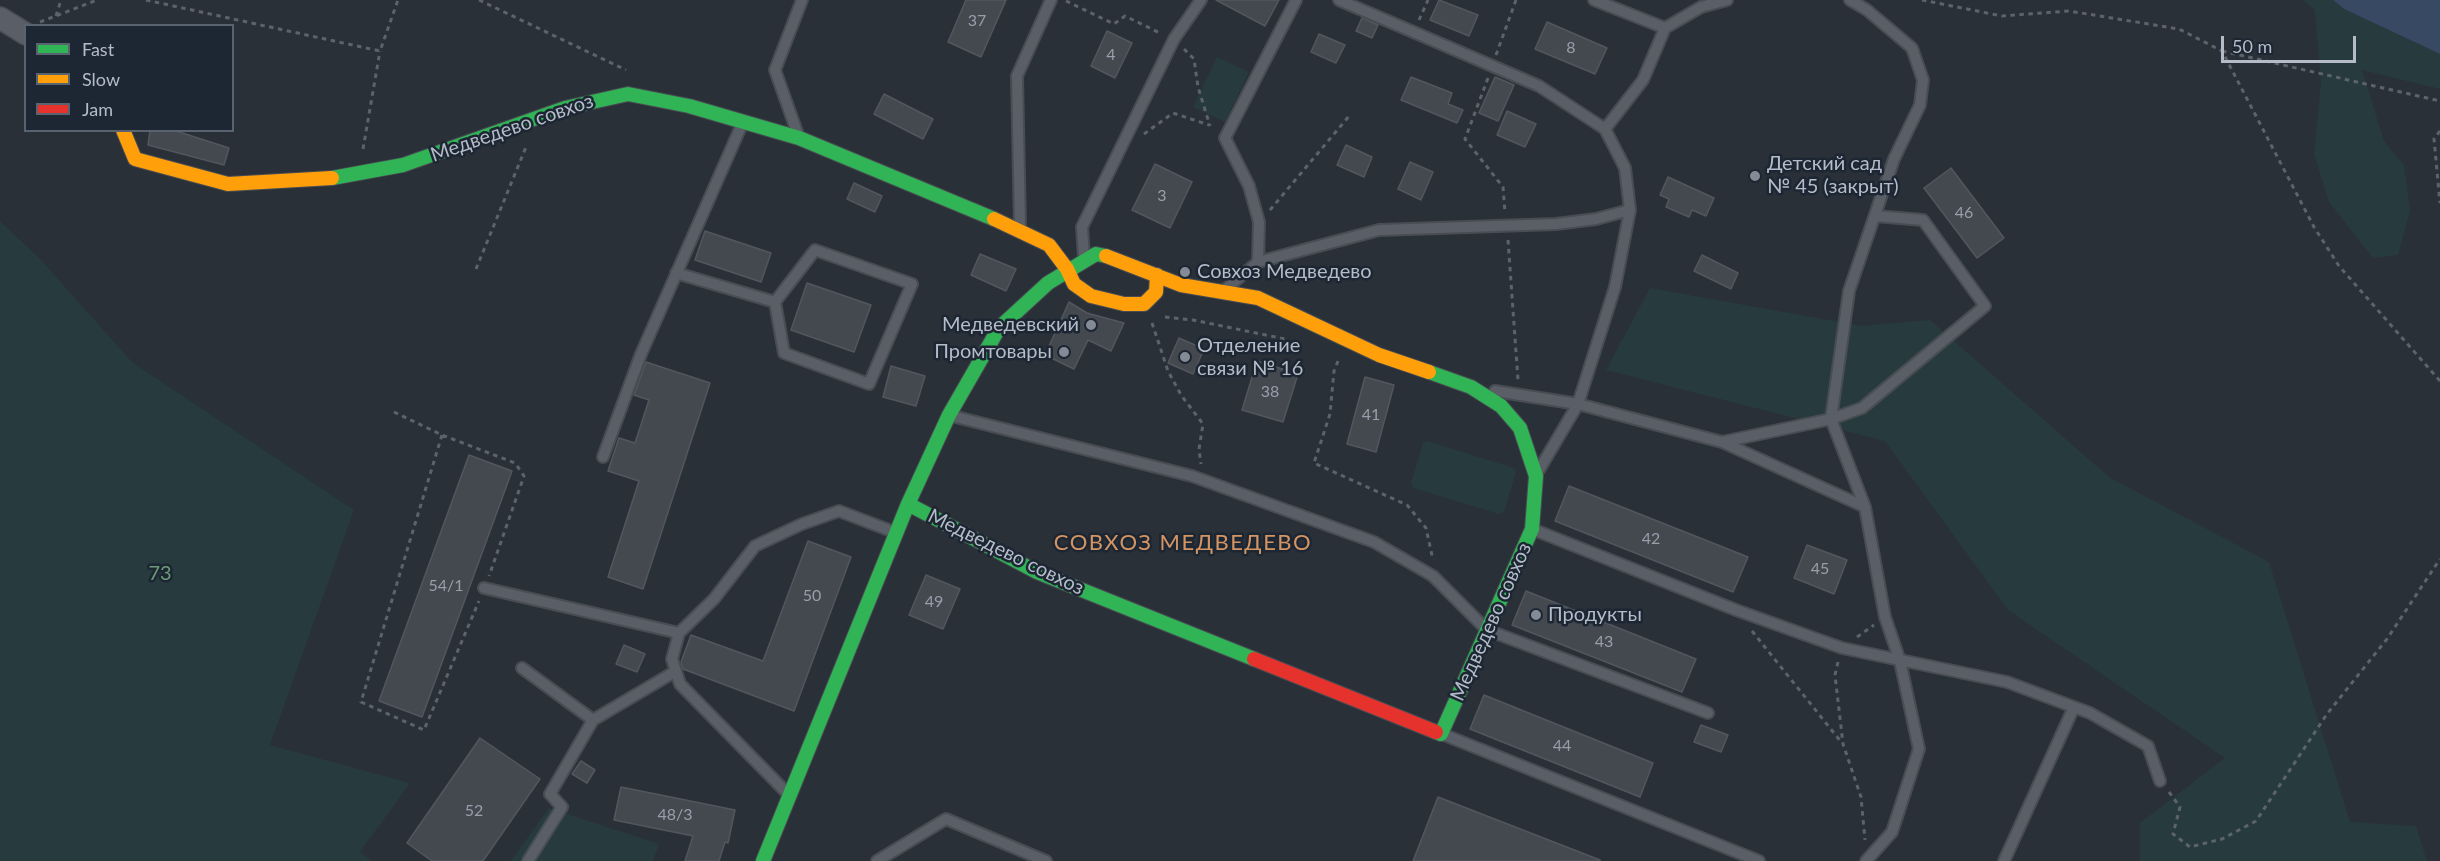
<!DOCTYPE html>
<html>
<head>
<meta charset="utf-8">
<style>
  body { margin:0 }
  #map { position:relative; width:2440px; height:861px; overflow:hidden; background:#2a3038; font-family:Lato,sans-serif }
  canvas { display:block }
  .legend { position:absolute; left:24px; top:24px; width:210px; height:108px; box-sizing:border-box; background:#1d2633; border:2px solid #59626f; margin:0; padding:8px 10px; list-style:none; font-size:18px; color:#b4bcc9 }
  .legend li { display:flex; align-items:center; gap:12px; height:30px }
  .legend b { width:30px; border:2px solid #59626f }
  .scale { position:absolute; left:2221px; top:36px; width:135px; height:27px; box-sizing:border-box; border:3px solid #b4bcc9; border-top:0; padding-left:8px; font-size:18px; line-height:21px; white-space:nowrap; color:#b4bcc9; -webkit-text-stroke:4px #1d2633; paint-order:stroke }
</style>
</head>
<body>
<div id="map">
<canvas width="2440" height="861"></canvas>
<ul class="legend">
<li><b style="height:8px;background:#30b455"></b>Fast</li>
<li><b style="height:8px;background:#ff9f0a"></b>Slow</li>
<li><b style="height:8px;background:#e5322d"></b>Jam</li>
</ul>
<div class="scale">50 m</div>
</div>
<script>
const ctx = document.querySelector('canvas').getContext('2d');
ctx.lineJoin = 'round';
function fill(path, color) {
  ctx.fillStyle = color;
  ctx.fill(path, 'evenodd');
}
function shape(rows) {
  const path = new Path2D();
  for (const r of rows) {
    path.moveTo(r[0], r[1]);
    for (let i = 2; i < r.length; i += 2) path.lineTo(r[i], r[i + 1]);
  }
  return path;
}
function strokePath(path, color, width, dash) {
  ctx.strokeStyle = color;
  ctx.lineWidth = width;
  ctx.lineCap = dash ? 'butt' : 'round';
  ctx.setLineDash(dash || []);
  ctx.stroke(path);
}
function write(font, color, halo, rows, align = 'center') {
  ctx.font = font + ' Lato,sans-serif';
  ctx.lineWidth = 5;
  ctx.setLineDash([]);
  ctx.textBaseline = 'middle';
  ctx.strokeStyle = halo;
  ctx.fillStyle = color;
  for (const [text, x, y, turn = 0] of rows) {
    ctx.save();
    ctx.translate(x, y);
    ctx.rotate((+turn || 0) * Math.PI / 180);
    ctx.textAlign = isNaN(turn) ? turn : align;
    if (halo) ctx.strokeText(text, 0, 0);
    ctx.fillText(text, 0, 0);
    ctx.restore();
  }
}
fill(shape([
  [2302,0,2333,0,2344,9,2440,54,2440,89,2362,70,2384,141,2404,165,2410,211,2398,255,2373,258,2329,202,2314,154,2321,82,2315,10],
  [1217,57,1249,72,1225,122,1193,107],
  [0,221,41,260,132,362,354,510,270,745,410,783,360,852,372,861,0,861],
  [1650,288,1862,326,1930,320,2109,477,2269,562,2350,822,2416,826,2427,861,2140,861,2140,823,2225,758,2008,610,1885,441,1606,370],
  [1427,441,1514,468,1516,472,1504,512,1499,514,1413,488,1411,483,1423,443],
  [549,808,659,844,653,861,511,861]
]), '#273a3e');
fill(shape([
  [2333,0,2440,0,2440,54,2344,9]
]), '#384963');
const building = shape([
  [966,0,1006,0,981,57,948,42,966,0],
  [1216,0,1279,0,1265,26,1216,0],
  [1439,0,1478,15,1469,36,1430,20,1439,0],
  [1362,18,1378,25,1372,38,1356,31,1362,18],
  [1547,22,1607,48,1595,74,1535,49,1547,22],
  [1107,31,1132,43,1115,78,1091,66,1107,31],
  [1319,34,1345,45,1336,63,1311,52,1319,34],
  [1411,77,1452,93,1448,104,1463,110,1457,123,1401,100,1411,77],
  [1495,77,1514,85,1498,121,1479,113,1495,77],
  [884,94,933,119,923,139,874,114,884,94],
  [1507,111,1536,124,1525,147,1497,135,1507,111],
  [150,130,173,130,229,148,224,165,148,145,150,130],
  [1346,145,1372,157,1364,177,1337,165,1346,145],
  [1410,162,1433,172,1421,200,1398,189,1410,162],
  [1155,164,1192,182,1170,228,1132,210,1155,164],
  [1951,168,2004,238,1977,258,1924,188,1951,168],
  [1668,177,1714,198,1706,216,1692,210,1689,217,1666,207,1669,199,1660,195,1668,177],
  [854,183,882,196,875,212,847,199,854,183],
  [705,231,771,253,761,282,695,260,705,231],
  [980,254,1016,269,1006,291,971,275,980,254],
  [1702,255,1738,273,1731,289,1694,271,1702,255],
  [807,283,871,305,854,352,791,330,807,283],
  [1069,302,1087,313,1124,323,1111,351,1088,340,1074,369,1045,355,1069,302],
  [1179,338,1204,349,1193,374,1168,363,1179,338],
  [1257,361,1298,374,1283,422,1242,410,1257,361],
  [646,362,710,383,643,589,608,577,639,481,608,471,619,438,635,443,649,400,634,395,646,362],
  [891,366,925,376,916,406,883,397,891,366],
  [1365,377,1394,385,1376,452,1347,444,1365,377],
  [469,455,512,471,422,717,379,701,469,455],
  [1569,486,1748,557,1733,592,1555,521,1569,486],
  [808,541,851,557,794,711,683,669,681,662,691,635,763,661,808,541],
  [1807,545,1847,560,1834,594,1794,578,1807,545],
  [926,575,960,589,943,629,909,615,926,575],
  [1526,591,1696,659,1682,692,1512,625,1526,591],
  [624,645,645,654,637,672,616,664,624,645],
  [1484,695,1653,763,1640,797,1470,729,1484,695],
  [1701,725,1728,735,1721,752,1694,742,1701,725],
  [480,738,540,779,483,861,432,861,407,843,480,738],
  [581,761,595,770,587,783,572,774,581,761],
  [621,787,735,810,728,843,725,842,719,861,685,861,693,836,614,820,621,787],
  [1438,797,1600,860,1600,861,1413,861,1438,797]
]);
fill(building, '#444950');
strokePath(building, '#52575f', 1.5);
const lane = shape([
  [1339,0,1539,86,1605,129,1625,168,1630,210,1615,287,1578,404,1539,470],
  [1594,0,1665,28],
  [1850,0,1867,10,1912,48,1923,80,1920,105,1894,159,1849,291,1831,419,1865,507],
  [1605,129,1643,80,1665,28,1701,7,1727,0],
  [797,132,775,70,802,0],
  [1020,226,1017,76,1051,0],
  [1084,258,1082,227,1174,39,1201,0],
  [1258,262,1259,222,1249,186,1225,138,1296,0],
  [676,273,775,302,784,353,869,384,912,284,815,250,775,302],
  [1227,288,1258,262,1379,230,1556,224,1596,219,1630,210],
  [1495,391,1578,404,1722,442,1865,507,1885,617,1900,661,1919,749,1892,832,1866,861],
  [952,416,1192,476,1374,542,1433,576,1487,630,1708,713],
  [1722,442,1831,419,1862,408,1985,306,1923,220,1875,216],
  [603,457,641,354,743,122],
  [1532,529,1736,610,1842,648,2007,682,2090,713,2148,746,2160,781],
  [484,588,679,633,714,599,755,546,802,524,839,511,894,532],
  [679,633,672,659,680,684,787,793],
  [522,668,593,720,550,794,562,807,528,861],
  [593,720,676,671],
  [1442,734,1759,861],
  [877,861,946,819,1046,861],
  [2004,861,2074,707]
]);
const street = shape([
  [0,18,26,34]
]);
const fast = shape([
  [332,178,403,165,565,108,628,94,689,106,799,138,994,219],
  [1429,372,1471,387,1501,406,1520,428,1536,476,1532,529,1441,734,1436,732],
  [908,504,1037,572,1254,659],
  [763,861,908,504,949,415,999,328,1048,283,1096,254,1106,256]
]);
const slow = shape([
  [123,130,135,159,228,184,332,178],
  [994,219,1049,245,1067,269,1074,284,1091,296,1124,304,1144,304,1156,292,1157,275],
  [1106,256,1181,285,1258,298,1379,355,1429,372]
]);
const jam = shape([
  [1254,659,1436,732]
]);
strokePath(lane, '#484c53', 14);
strokePath(street, '#484c53', 24);
strokePath(fast, '#484c53', 16);
strokePath(slow, '#484c53', 16);
strokePath(jam, '#484c53', 16);
strokePath(shape([
  [146,0,380,51,398,0],
  [479,0,626,70],
  [1922,0,2002,16,2069,11,2179,29,2222,51,2314,227,2339,266,2440,381],
  [1066,1,1114,24,1125,16,1162,34],
  [56,16,61,0],
  [1419,20,1428,0],
  [40,22,97,0],
  [1184,49,1194,59,1198,87,1210,126],
  [2222,51,2440,101],
  [1496,55,1516,0],
  [1488,78,1465,139,1503,187,1505,213],
  [2440,131,2434,139,2440,203],
  [1144,134,1173,113,1209,125],
  [363,149,380,51],
  [1270,210,1350,115],
  [1508,240,1518,380],
  [476,269,526,147],
  [1165,317,1193,320,1285,339],
  [1152,323,1168,371,1181,395,1203,424,1199,449,1201,464],
  [1338,361,1334,371,1330,414,1314,463,1407,505,1426,528,1433,560],
  [394,412,442,435,515,463,524,476,489,576],
  [442,435,361,702,424,730,479,601],
  [1752,631,1842,743],
  [1857,637,1874,625],
  [1838,662,1835,675,1843,744,1861,797,1865,840],
  [2169,792,2180,807,2173,834,2190,847,2222,839,2256,821,2327,714,2387,639,2440,559]
]), '#5d636a', 3, [4.5, 4.5]);
strokePath(lane, '#5a5e66', 10);
strokePath(street, '#5a5e66', 21);
strokePath(fast, '#30b455', 14);
strokePath(slow, '#ff9f0a', 14);
strokePath(jam, '#e5322d', 14);
for (const [x, y, r, color] of [
  [1755,176,6,"#848b96"],
  [1185,272,6,"#848b96"],
  [1091,325,6,"#848b96"],
  [1064,352,6,"#848b96"],
  [1185,357,6,"#848b96"],
  [1536,615,6,"#848b96"]
]) {
  const dot = new Path2D();
  dot.arc(x, y, r, 0, 2 * Math.PI);
  ctx.fillStyle = color;
  ctx.fill(dot);
  strokePath(dot, '#1d2633', 2);
}
write('16px', '#989fab', null, [
  ["37",977,21],
  ["8",1571,48],
  ["4",1111,55],
  ["3",1162,196],
  ["46",1964,213],
  ["38",1270,392],
  ["41",1371,415],
  ["42",1651,539],
  ["45",1820,569],
  ["54/1",446,586],
  ["50",812,596],
  ["49",934,602],
  ["43",1604,642],
  ["44",1562,746],
  ["52",474,811],
  ["48/3",675,815]
]);
write('20px', '#b4bcc9', '#1d2633', [
  ["Медведево совхоз",512,128,-19],
  ["Медведево совхоз",1006,552,26],
  ["Медведево совхоз",1491,622,-66]
]);
write('20px', '#b4bcc9', '#1d2633', [
  ["Детский сад",1767,164],
  ["№ 45 (закрыт)",1767,187],
  ["Совхоз Медведево",1197,272],
  ["Медведевский",1079,325,"right"],
  ["Отделение",1197,346],
  ["связи № 16",1197,369],
  ["Промтовары",1052,352,"right"],
  ["Продукты",1548,615]
], 'left');
write('20px', '#6b9a76', '#1d2633', [
  ["73",160,574]
]);
ctx.letterSpacing = '1.5px';
write('22px', '#d59563', '#1d2633', [
  ["СОВХОЗ МЕДВЕДЕВО",1183,543]
]);
ctx.letterSpacing = '0px';
</script>
</body>
</html>
